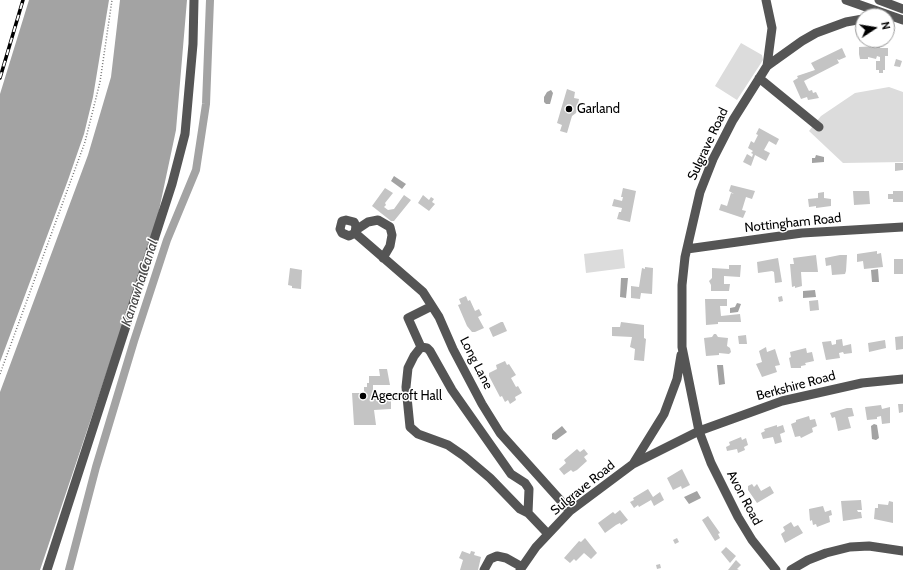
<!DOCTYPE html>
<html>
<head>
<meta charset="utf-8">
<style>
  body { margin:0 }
  #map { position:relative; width:903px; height:570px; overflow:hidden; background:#fff; font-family:Cabin,sans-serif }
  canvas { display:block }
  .north { position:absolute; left:855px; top:8px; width:40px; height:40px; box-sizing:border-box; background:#fff; border:1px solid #999; border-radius:50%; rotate:78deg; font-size:11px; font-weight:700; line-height:16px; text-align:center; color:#000 }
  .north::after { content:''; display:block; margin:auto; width:14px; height:18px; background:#000; clip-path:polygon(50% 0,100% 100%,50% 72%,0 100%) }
</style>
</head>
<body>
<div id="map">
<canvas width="903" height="570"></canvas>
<div class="north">N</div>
</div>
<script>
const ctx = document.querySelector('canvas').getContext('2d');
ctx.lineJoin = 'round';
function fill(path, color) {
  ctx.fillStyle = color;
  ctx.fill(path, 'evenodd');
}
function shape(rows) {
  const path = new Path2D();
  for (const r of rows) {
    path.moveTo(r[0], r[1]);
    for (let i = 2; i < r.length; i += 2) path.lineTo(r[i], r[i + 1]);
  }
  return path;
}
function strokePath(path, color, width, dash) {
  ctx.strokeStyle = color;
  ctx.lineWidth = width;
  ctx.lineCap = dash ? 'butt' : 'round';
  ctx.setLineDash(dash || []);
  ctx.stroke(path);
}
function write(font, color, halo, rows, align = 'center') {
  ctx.font = font + ' Cabin,sans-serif';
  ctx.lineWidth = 3;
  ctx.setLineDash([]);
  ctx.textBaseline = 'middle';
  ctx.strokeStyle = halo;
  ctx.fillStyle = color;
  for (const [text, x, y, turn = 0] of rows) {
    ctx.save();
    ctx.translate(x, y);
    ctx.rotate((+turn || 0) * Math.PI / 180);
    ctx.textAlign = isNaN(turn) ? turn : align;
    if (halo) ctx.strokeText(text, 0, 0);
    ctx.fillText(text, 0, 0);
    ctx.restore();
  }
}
fill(shape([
  [741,43,762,55,763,60,737,100,715,86],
  [889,87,903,92,903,162,843,163,809,131,821,116,855,93],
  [623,249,625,268,586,273,584,254]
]), '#dcdcdc');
fill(shape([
  [29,0,109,0,93,97,84,134,68,180,0,362,0,94],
  [120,0,187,0,176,130,155,229,40,570,0,570,0,392,88,155,111,77],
  [551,90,553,93,550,104,546,104,544,102,544,97,547,92],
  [816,155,824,157,824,162,812,163,812,158,815,158],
  [394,176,406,184,402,189,391,181],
  [878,269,879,282,872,282,871,270],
  [621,278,628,278,626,298,620,297],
  [815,290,816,297,803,298,803,291],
  [737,303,741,304,738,312,730,313,730,308,735,307],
  [717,365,723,365,725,384,719,385],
  [874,424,877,425,879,438,876,440,872,439,871,426],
  [562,426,567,432,556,440,552,439,552,434],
  [697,491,701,498,689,504,684,497]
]), '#a3a3a3');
strokePath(shape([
  [69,570,96,467,134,341,167,240,196,170,206,104,210,0]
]), '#a3a3a3', 8);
fill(shape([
  [880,46,880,48,888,48,888,56,885,56,885,70,883,70,883,73,879,73,879,70,876,70,876,61,880,61,880,57,877,56,876,59,868,57,868,59,860,59,859,54,859,47],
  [842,48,846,57,839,60,837,59,839,63,804,81,809,91,812,90,813,93,816,92,819,98,808,100,807,97,801,99,793,81,798,78,797,76,815,70,811,63],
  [896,59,902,61,900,67,894,66],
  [567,89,575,92,574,98,579,99,576,113,572,116,567,133,560,131,562,125,557,123],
  [759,128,779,139,776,145,769,141,764,150,770,153,766,161,755,155,751,166,743,162,747,154,752,157,753,154,751,153,753,151,748,148,751,141,754,143,758,135,756,134],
  [895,163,903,163,903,170,895,171],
  [731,185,755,191,752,199,746,197,742,210,746,211,743,218,719,210,721,204,727,206,731,193,734,194,729,191],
  [385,188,393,193,385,203,386,205,384,207,388,210,394,209,404,195,411,200,394,221,391,221,372,206],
  [623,188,636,191,630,222,617,219,619,212,621,212,622,208,612,206,614,199,622,201,623,197,621,197],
  [853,191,869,191,870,204,854,205],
  [893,191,903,191,903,202,893,202,893,199,888,199,888,194,893,194],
  [824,192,824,198,831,199,831,206,816,208,816,206,809,207,808,199,818,198,818,193],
  [423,195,429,200,431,197,434,199,432,202,435,204,429,211,418,203],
  [877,251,877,254,881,253,883,267,864,269,863,261,857,262,857,254],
  [816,255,818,272,801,272,802,286,795,288,795,286,792,287,790,264,794,264,793,258],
  [840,255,847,255,846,271,845,274,832,275,831,265,826,266,825,258],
  [778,258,782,282,775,283,774,272,772,271,758,273,757,262],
  [894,259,903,259,903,274,894,274],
  [729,265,741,265,740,277,724,276,724,284,730,284,729,291,711,291,711,285,709,281,712,278,712,268,729,269],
  [645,267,653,268,652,294,641,293,640,299,631,298,631,286,639,287,642,268,645,269],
  [290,268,302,270,301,289,292,288,292,286,288,285],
  [466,296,468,301,470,300,475,311,479,309,482,315,478,317,484,328,475,332,472,332,467,326,458,305,461,304,459,299],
  [782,296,783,301,779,302,778,297],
  [705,299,727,299,727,306,720,306,721,316,740,314,741,322,718,322,718,324,706,325],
  [818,300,819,310,810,311,809,301],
  [501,322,503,322,507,331,493,337,489,328],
  [621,322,644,325,644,338,646,339,644,361,634,360,635,349,630,347,632,337,612,336,612,327,620,327],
  [714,334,716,334,718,337,728,338,727,346,730,348,731,352,729,354,719,353,719,355,706,356,704,338,712,337],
  [746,335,747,344,739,344,738,336],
  [903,336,903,349,896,350,895,337],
  [842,339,843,346,851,344,852,353,844,354,843,352,839,353,840,358,826,360,822,342,831,341,832,345,836,344,836,340],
  [885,340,886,348,869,352,868,343],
  [766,347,767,352,775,349,780,365,775,366,777,372,762,377,756,364,762,362,759,351],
  [806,348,807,353,812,352,814,361,805,363,806,365,801,366,801,368,791,368,789,358,791,357,790,352],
  [505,361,507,365,509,364,516,375,511,378,516,387,518,386,522,393,515,397,516,400,510,404,508,400,505,402,502,396,500,397,489,376,489,373,497,369,496,365],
  [379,369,387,369,390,385,373,385,373,399,391,398,391,409,374,410,376,425,354,425,352,393,364,393,364,387,367,387,367,383,369,383,369,376,380,376],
  [391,393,396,393,397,400,391,401],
  [898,404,903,404,903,412,899,413],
  [881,405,882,409,890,407,890,423,882,424,881,416,877,417,877,419,867,420,865,407],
  [847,408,852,408,854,416,848,417,851,428,838,431,835,417,832,418,830,413],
  [809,416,810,420,815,419,817,426,812,428,813,432,801,438,800,436,795,437,791,424,796,422,796,420],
  [777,425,777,427,783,425,785,432,780,434,782,442,775,444,773,437,763,439,761,433,765,431,764,429],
  [741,437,742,440,746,438,748,445,744,447,745,450,738,453,737,449,727,451,726,447,730,445,729,442],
  [577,449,580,452,584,449,588,454,584,457,587,461,577,470,573,472,571,470,564,475,559,469,566,463,564,460],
  [682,469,690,485,682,489,681,486,673,490,667,478],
  [752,484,754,487,757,484,761,491,770,486,774,493,757,503,748,490,748,486],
  [648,489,653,497,660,492,664,500,654,506,651,500,639,507,638,505,634,508,630,502,634,500,633,498],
  [861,500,862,510,857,510,858,512,861,512,862,518,843,521,841,501],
  [889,501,893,502,893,523,874,519,875,508,878,508,878,504,888,505],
  [823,506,825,512,831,510,832,515,829,516,830,522,817,527,816,524,813,525,812,520,810,521,809,509],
  [620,510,628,520,621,525,620,523,616,525,605,533,598,523,613,512,615,514],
  [708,516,720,533,718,534,720,538,715,541,702,520],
  [791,522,794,527,798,525,803,533,785,543,781,534,785,531,783,527],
  [585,538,597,553,591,559,584,553,576,561,574,559,570,563,564,558,579,541,581,542],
  [677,538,679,542,675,544,673,540],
  [726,547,736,556,730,563,721,552],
  [462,551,470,554,471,551,475,552,474,555,481,557,478,570,460,570,463,560,459,558],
  [736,560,741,565,737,569,739,570,728,570],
  [660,564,661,568,657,569,656,565]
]), '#c4c4c4');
strokePath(shape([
  [0,374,85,142,100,82,112,0]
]), '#777', 1.5, [1, 2]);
strokePath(shape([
  [766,0,772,28,767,66],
  [846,0,903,20],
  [879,0,903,9],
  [759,78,819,127],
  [356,230,368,222,378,220,390,227,392,235,390,246,383,258],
  [355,233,349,236,342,233,340,229,342,221,346,220,354,222,356,226,355,233,423,292,439,317,453,349,482,404,500,433,570,511],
  [687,249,802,233,903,227],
  [432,306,408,318,421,347,414,356,408,368,406,387,410,427,418,434,448,445,464,456,490,478,520,509,528,513,548,534],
  [421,347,427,348,430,351,452,390,511,474,525,483,529,489,528,513],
  [633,464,699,431,682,347,682,285,685,257,700,192,713,159,733,120,767,66,802,41,816,33,846,22,863,19],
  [47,570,172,184,185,134,193,44,194,0],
  [484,570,490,559,497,556,506,558,522,567],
  [520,570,536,547,570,511,633,464,664,414,677,379,681,355],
  [776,570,752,540,738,517,711,463,699,431,782,401,862,383,903,379],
  [791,570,808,560,826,553,850,547,869,546,903,551]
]), '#555', 9);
const rail = shape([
  [0,78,23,0]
]);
strokePath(rail, '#000', 3.5);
strokePath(rail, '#fff', 2, [6]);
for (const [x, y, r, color] of [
  [569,109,4,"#000"],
  [363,396,4,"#000"]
]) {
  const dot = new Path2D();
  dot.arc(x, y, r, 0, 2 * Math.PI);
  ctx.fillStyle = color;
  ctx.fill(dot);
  strokePath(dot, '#fff', 1.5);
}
write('13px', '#000', '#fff', [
  ["Garland",577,109],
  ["Agecroft Hall",371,396]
], 'left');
write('13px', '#000', '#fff', [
  ["Sulgrave Road",708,144,-65],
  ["Nottingham Road",793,223,-6],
  ["Long Lane",476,363,63],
  ["Berkshire Road",796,386,-15],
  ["Sulgrave Road",583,488,-39],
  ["Avon Road",744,498,62]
]);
write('italic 14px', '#444', '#fff', [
  ["Kanawha Canal",140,283,-72]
]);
</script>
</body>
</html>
